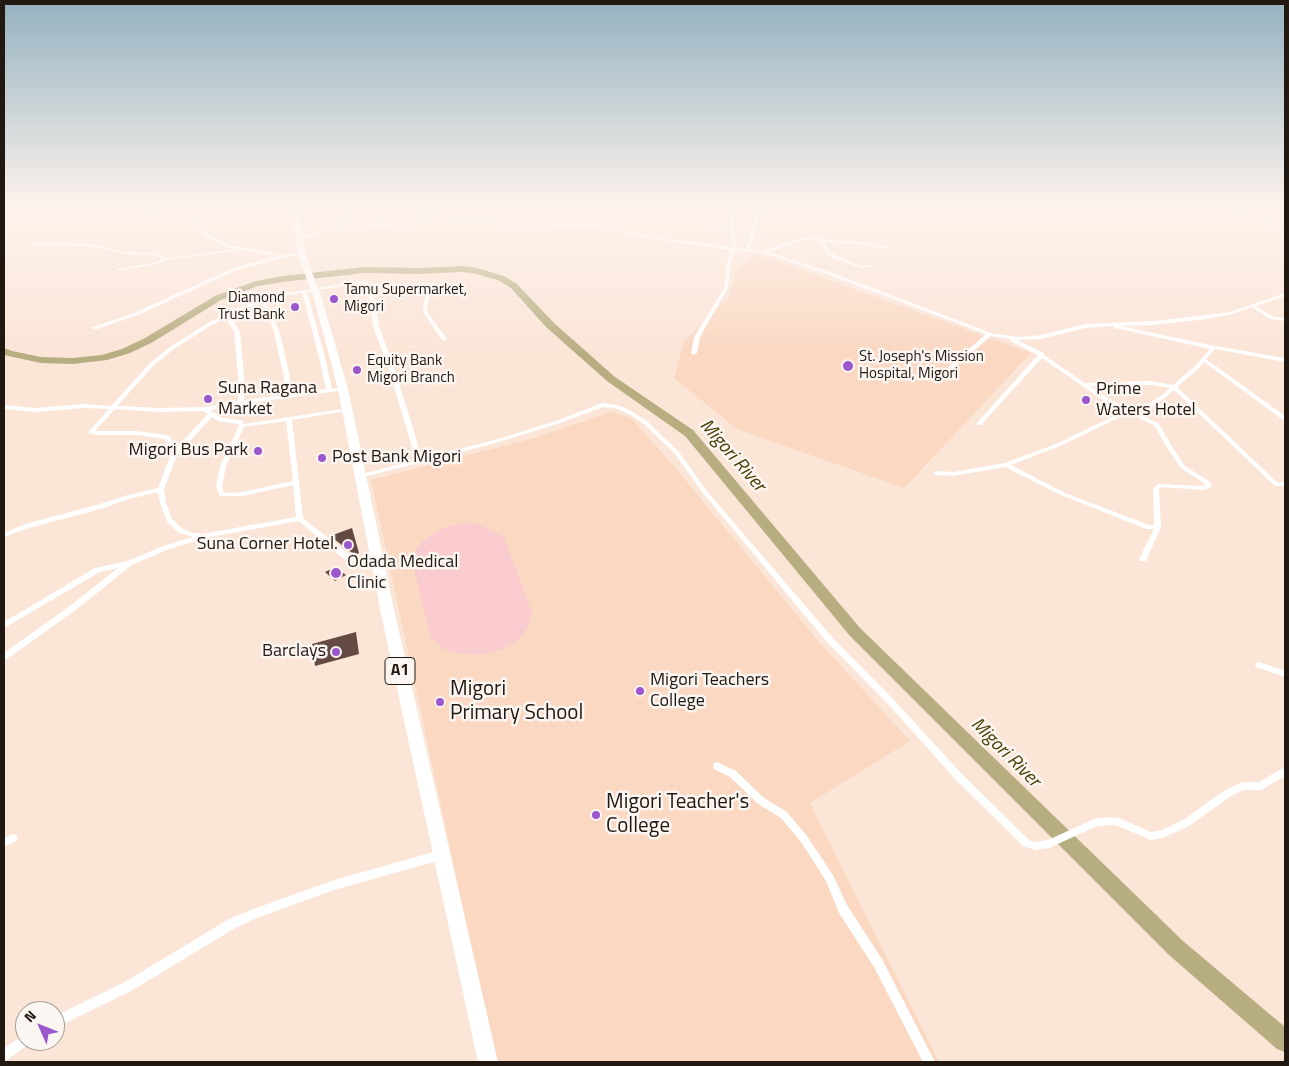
<!DOCTYPE html>
<html>
<head>
<meta charset="utf-8">
<style>
  body { margin:0 }
  #map { position:relative; width:1289px; height:1066px; overflow:hidden; background:#fbe5d7; font-family:"Titillium Web",sans-serif }
  canvas { display:block }
  .frame { position:absolute; inset:0; border:5px solid #221812; pointer-events:none }
  .north { position:absolute; left:15px; top:1001px; width:50px; height:50px; box-sizing:border-box; background:#fbf6f2; border:1px solid #a49d98; border-radius:50%; rotate:314deg; font-size:14px; font-weight:700; line-height:20px; text-align:center; color:#221812 }
  .north::after { content:''; display:block; margin:auto; width:18px; height:22px; background:#9b57cc; clip-path:polygon(50% 0,100% 100%,50% 72%,0 100%) }
</style>
</head>
<body>
<div id="map">
<canvas width="1289" height="1066"></canvas>
<div class="frame"></div>
<div class="north">N</div>
</div>
<script>
const ctx = document.querySelector('canvas').getContext('2d');
ctx.lineJoin = 'round';
function fill(path, color) {
  ctx.fillStyle = color;
  ctx.fill(path, 'evenodd');
}
function shape(rows) {
  const path = new Path2D();
  for (const r of rows) {
    path.moveTo(r[0], r[1]);
    for (let i = 2; i < r.length; i += 2) path.lineTo(r[i], r[i + 1]);
  }
  return path;
}
function strokePath(path, color, width, dash) {
  ctx.strokeStyle = color;
  ctx.lineWidth = width;
  ctx.lineCap = dash ? 'butt' : 'round';
  ctx.setLineDash(dash || []);
  ctx.stroke(path);
}
function write(font, color, halo, rows, align = 'center') {
  ctx.font = font + ' "Titillium Web",sans-serif';
  ctx.lineWidth = 5;
  ctx.setLineDash([]);
  ctx.textBaseline = 'middle';
  ctx.strokeStyle = halo;
  ctx.fillStyle = color;
  for (const [text, x, y, turn = 0] of rows) {
    ctx.save();
    ctx.translate(x, y);
    ctx.rotate((+turn || 0) * Math.PI / 180);
    ctx.textAlign = isNaN(turn) ? turn : align;
    if (halo) ctx.strokeText(text, 0, 0);
    ctx.fillText(text, 0, 0);
    ctx.restore();
  }
}
fill(shape([
  [756,254,846,286,1031,353,904,488,737,429,674,378,684,342,728,299,737,270],
  [611,412,631,418,678,471,818,641,910,741,810,803,939,1062,496,1062,371,480,531,439]
]), '#fad8c2');
fill(shape([
  [462,523,478,524,504,537,532,613,529,625,519,640,500,650,481,655,459,653,444,649,431,638,412,560,415,550,424,540,446,527]
]), '#facbcf');
fill(shape([
  [461,266,473,267,504,276,517,284,554,323,615,377,693,430,860,628,1183,941,1285,1027,1285,1052,1277,1049,1169,955,850,636,685,436,607,381,546,327,511,288,498,280,472,273,461,272,421,274,365,273,282,282,258,286,221,300,153,342,130,353,107,360,73,364,41,363,4,355,4,348,12,351,41,357,73,358,102,355,122,349,145,338,215,296,256,281,282,276,365,267,421,268,461,266]
]), '#b6ad81');
fill(shape([
  [352,528,359,553,355,555,330,536],
  [335,567,346,575,335,581,325,572],
  [356,632,359,654,315,666,312,644]
]), '#654a43');
fill(shape([
  [134,205,139,205,199,223,212,236,229,245,280,254,282,255,301,252,303,253,237,270,138,315,97,329,93,329,93,327,134,313,233,268,279,256,243,250,168,260,153,265,119,271,117,270,117,269,152,263,163,259,155,255,126,254,89,246,33,245,31,244,33,243,89,244,126,252,156,253,168,258,235,249,226,247,208,238,197,225,134,205],
  [349,205,353,205,347,221,339,228,382,224,373,209,375,208,377,209,386,224,435,221,432,212,427,205,431,205,436,212,439,221,598,225,654,237,732,247,731,234,720,229,704,226,706,225,721,227,730,231,729,213,732,205,736,205,733,213,736,248,746,249,758,205,762,205,750,250,763,251,796,239,815,237,822,239,870,243,887,247,887,249,885,249,870,245,824,242,830,251,837,256,861,266,873,265,875,266,873,267,861,268,833,258,826,253,819,241,815,239,799,241,769,252,833,273,991,333,1018,337,1041,335,1085,324,1153,321,1207,315,1230,312,1285,293,1285,296,1256,306,1273,317,1285,318,1285,321,1270,319,1252,307,1233,314,1207,319,1153,325,1121,326,1210,345,1285,358,1285,362,1215,349,1206,359,1285,416,1285,421,1283,420,1204,362,1199,368,1177,387,1278,483,1285,482,1285,486,1275,486,1174,390,1166,397,1152,406,1136,412,1159,424,1171,445,1185,466,1209,481,1212,486,1211,487,1204,490,1162,487,1159,489,1161,527,1146,561,1140,561,1139,559,1154,529,1146,529,1061,495,1005,467,953,476,936,475,933,473,936,471,953,472,1005,463,1056,444,1114,416,1126,412,1098,397,1042,358,981,425,977,425,976,424,977,423,1038,355,1010,341,1010,339,991,336,948,373,944,373,944,371,986,334,829,275,771,255,735,250,731,262,728,288,700,337,697,353,694,355,691,353,694,337,724,288,727,262,731,250,654,239,598,227,437,223,345,229,323,233,298,240,296,239,321,231,334,229,335,227,343,220,349,205],
  [1113,326,1115,328,1210,349,1195,366,1173,385,1151,381,1085,383,1044,355,1044,353,1017,340,1041,339,1085,328,1113,326],
  [1151,385,1170,388,1162,395,1148,404,1131,410,1102,395,1090,386,1151,385],
  [1131,414,1155,426,1165,445,1181,468,1204,483,1205,485,1203,486,1158,484,1153,489,1154,525,1149,525,1065,493,1011,465,1060,446,1118,418,1131,414],
  [1220,205,1225,205,1262,216,1285,233,1285,236,1260,218,1220,205],
  [359,281,368,282,372,289,379,326,395,370,422,458,495,440,556,421,602,403,618,405,631,411,647,421,679,452,706,490,832,637,894,700,962,774,1029,840,1035,842,1048,840,1094,819,1110,817,1119,818,1151,832,1162,830,1183,820,1225,790,1240,783,1243,782,1259,782,1285,767,1285,776,1263,789,1260,790,1244,790,1231,796,1189,826,1163,838,1151,840,1118,826,1110,825,1095,827,1049,848,1035,850,1023,846,956,780,888,704,826,641,702,492,675,454,643,423,627,413,615,408,603,407,560,423,499,442,423,462,420,464,418,463,360,478,358,477,357,476,358,475,416,460,389,370,373,326,368,289,364,284,359,283,307,292,325,357,332,389,343,387,345,388,345,390,241,404,210,410,222,418,241,420,243,421,244,424,348,408,348,410,346,411,292,420,303,518,350,555,363,560,379,560,383,562,382,564,363,564,344,559,299,521,205,538,167,550,132,565,77,609,7,659,4,660,4,653,71,605,118,568,100,572,4,628,4,622,95,568,128,561,163,546,193,537,179,533,167,522,160,503,158,492,132,498,104,508,29,528,4,537,4,533,25,524,100,504,128,495,158,488,171,454,165,439,136,435,95,435,89,433,88,432,89,431,109,409,85,408,35,412,4,409,4,405,35,408,85,404,111,406,151,362,170,347,208,323,235,309,275,295,359,281],
  [302,293,319,357,326,389,290,394,290,377,280,333,270,308,264,302,276,297,302,293],
  [260,303,266,308,274,333,284,377,284,395,244,400,245,387,240,332,232,319,228,317,239,311,260,303],
  [224,319,228,321,234,332,239,387,238,401,205,407,159,408,117,406,155,364,174,349,212,325,224,319],
  [115,409,159,412,204,411,208,414,175,449,170,437,167,435,136,431,95,431,115,409],
  [212,417,218,421,238,424,239,426,220,466,216,487,220,496,242,496,293,485,296,517,202,534,199,533,192,533,183,529,172,519,166,503,164,489,177,455,212,417],
  [286,421,293,481,242,492,224,493,222,487,226,466,244,427,286,421],
  [431,282,435,283,428,302,427,312,447,339,444,341,442,340,423,312,424,302,431,282],
  [1259,662,1285,671,1285,677,1256,667,1255,665,1256,663,1259,662],
  [717,762,736,771,764,798,787,812,807,836,833,875,847,905,882,959,935,1062,923,1062,874,967,839,913,826,881,801,842,781,818,758,804,730,777,714,769,713,766,714,763,717,762],
  [13,834,16,835,18,838,16,841,4,847,4,838,13,834],
  [441,850,444,852,446,855,444,858,441,860,334,890,257,918,237,927,131,991,55,1028,55,1016,123,983,229,919,256,908,334,880,441,850],
  [25,1034,25,1041,30,1041,29,1044,8,1059,4,1061,4,1048,25,1034]
]), '#fff');
fill(shape([
  [292,205,300,205,305,253,322,299,348,389,395,614,498,1062,478,1062,381,614,338,389,314,299,297,253,292,205]
]), '#fff');
const sky = ctx.createLinearGradient(0, 0, 0, 354);
sky.addColorStop(0, '#94b1bf');
sky.addColorStop(0.58, '#fdf3ed');
sky.addColorStop(1, '#fdf3ed00');
ctx.fillStyle = sky;
ctx.fillRect(0, 0, 1289, 354);
for (const [x, y, r, color] of [
  [334,299,5,"#9b57cc"],
  [295,307,5,"#9b57cc"],
  [848,366,6,"#9b57cc"],
  [357,370,5,"#9b57cc"],
  [208,399,5,"#9b57cc"],
  [1086,400,5,"#9b57cc"],
  [258,451,5,"#9b57cc"],
  [322,458,5,"#9b57cc"],
  [348,545,5,"#9b57cc"],
  [336,573,6,"#9b57cc"],
  [336,652,5,"#9b57cc"],
  [640,691,5,"#9b57cc"],
  [440,702,5,"#9b57cc"],
  [596,815,5,"#9b57cc"]
]) {
  const dot = new Path2D();
  dot.arc(x, y, r, 0, 2 * Math.PI);
  ctx.fillStyle = color;
  ctx.fill(dot);
  strokePath(dot, '#fbf6f2', 2);
}
write('15px', '#221812', '#fbf6f2', [
  ["Tamu Supermarket,",344,290],
  ["Migori",344,307],
  ["Diamond",285,298,"right"],
  ["Trust Bank",285,315,"right"],
  ["St. Joseph's Mission",859,357],
  ["Hospital, Migori",859,374],
  ["Equity Bank",367,361],
  ["Migori Branch",367,378]
], 'left');
for (const [x, y, w] of [
  [400,671,30]
]) {
  const box = new Path2D();
  box.roundRect(x - w / 2, y - 13.5, w, 27, 4);
  ctx.fillStyle = '#fbf6f2';
  ctx.fill(box);
  strokePath(box, '#221812', 1);
}
write('bold 16px', '#221812', null, [
  ["A1",400,671]
]);
write('18px', '#221812', '#fbf6f2', [
  ["Suna Ragana",218,389],
  ["Market",218,410],
  ["Prime",1096,390],
  ["Waters Hotel",1096,411],
  ["Migori Bus Park",248,451,"right"],
  ["Post Bank Migori",332,458],
  ["Suna Corner Hotel.",338,545,"right"],
  ["Odada Medical",347,563],
  ["Clinic",347,584],
  ["Barclays",326,652,"right"],
  ["Migori Teachers",650,681],
  ["College",650,702]
], 'left');
write('italic 19px', '#473c02', '#fbf6f2', [
  ["Migori River",732,456,49],
  ["Migori River",1005,753,45]
]);
write('21px', '#221812', '#fbf6f2', [
  ["Migori",450,690],
  ["Primary School",450,714],
  ["Migori Teacher's",606,803],
  ["College",606,827]
], 'left');
</script>
</body>
</html>
